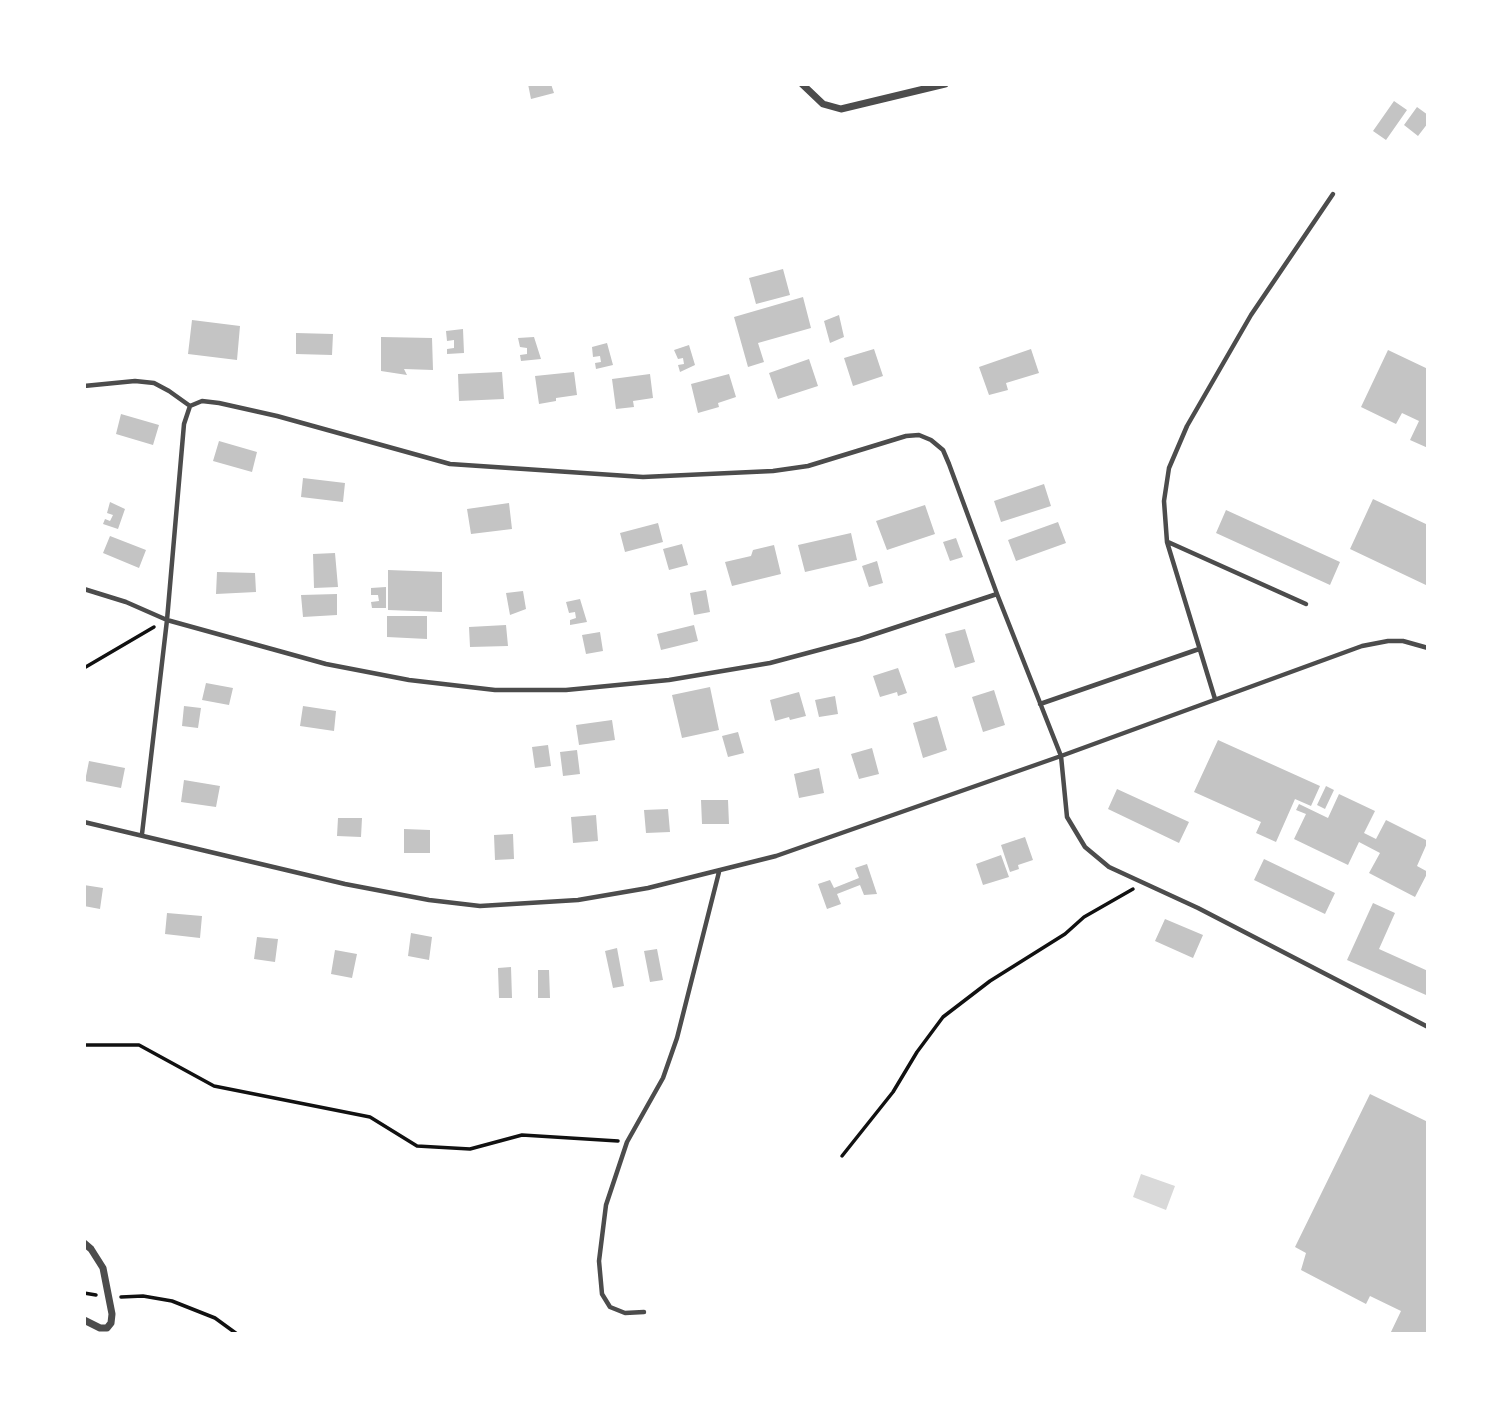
<!DOCTYPE html>
<html>
<head>
<meta charset="utf-8">
<style>
  body { margin:0 }
  #map { position:relative; width:1512px; height:1418px; overflow:hidden; background:#fff; font-family:"Public Sans",sans-serif }
  canvas { display:block }
  .frame { position:absolute; inset:0; border:86px solid #fff; pointer-events:none }
</style>
</head>
<body>
<div id="map">
<canvas width="1512" height="1418"></canvas>
<div class="frame"></div>
</div>
<script>
const ctx = document.querySelector('canvas').getContext('2d');
ctx.lineJoin = 'round';
function fill(path, color) {
  ctx.fillStyle = color;
  ctx.fill(path, 'evenodd');
}
function shape(rows) {
  const path = new Path2D();
  for (const r of rows) {
    path.moveTo(r[0], r[1]);
    for (let i = 2; i < r.length; i += 2) path.lineTo(r[i], r[i + 1]);
  }
  return path;
}
function strokePath(path, color, width, dash) {
  ctx.strokeStyle = color;
  ctx.lineWidth = width;
  ctx.lineCap = dash ? 'butt' : 'round';
  ctx.setLineDash(dash || []);
  ctx.stroke(path);
}
fill(shape([
  [1141,1174,1175,1186,1166,1210,1133,1197]
]), '#d9d9d9');
fill(shape([
  [528,84,551,84,554,93,531,99],
  [1394,101,1407,110,1386,140,1373,131],
  [1417,107,1428,115,1428,123,1418,136,1404,125],
  [783,269,790,295,756,304,749,278],
  [803,297,811,328,758,343,764,362,748,367,734,317],
  [839,315,844,337,830,343,824,321],
  [192,320,240,326,237,360,188,354],
  [463,329,464,353,447,354,447,349,454,348,454,340,447,341,446,331],
  [296,333,333,334,332,355,296,354],
  [381,337,432,338,433,370,404,369,407,375,381,371],
  [534,337,541,359,521,361,520,355,527,354,527,348,520,347,518,338],
  [607,343,613,365,596,369,595,363,601,362,600,356,593,357,592,347],
  [689,345,695,365,680,372,678,365,684,364,683,358,678,359,674,350],
  [874,349,883,376,853,386,844,358],
  [1031,349,1039,373,1006,383,1008,390,989,395,979,367],
  [1388,350,1428,369,1428,448,1410,440,1419,421,1402,413,1396,424,1361,407],
  [809,359,818,386,778,399,769,373],
  [502,372,504,399,459,401,458,374],
  [574,372,577,395,556,398,556,401,539,404,535,376],
  [650,374,653,398,633,401,634,407,616,409,612,379],
  [729,374,736,397,718,403,719,407,698,413,691,384],
  [121,414,159,425,153,445,116,434],
  [219,441,257,452,252,472,213,461],
  [303,478,345,483,343,502,301,497],
  [1044,484,1051,506,1001,522,994,501],
  [1373,499,1428,525,1428,586,1350,549],
  [110,502,125,509,118,529,103,524,105,519,110,521,113,515,107,513],
  [509,503,512,529,471,534,467,509],
  [925,505,935,534,887,550,876,521],
  [1226,510,1340,562,1330,585,1216,533],
  [1058,522,1066,543,1016,561,1008,540],
  [658,523,663,542,625,552,620,533],
  [851,533,857,560,805,572,798,545],
  [110,536,146,550,139,568,103,553],
  [956,538,963,557,950,561,943,542],
  [682,544,688,565,669,570,663,549],
  [774,545,781,574,732,586,725,562,751,556,753,550],
  [335,553,338,587,314,588,313,554],
  [877,561,883,583,869,587,862,566],
  [388,570,442,572,442,612,388,610],
  [217,572,255,573,256,592,216,594],
  [386,587,386,608,372,608,371,602,379,601,378,595,371,595,371,588],
  [706,590,710,612,694,615,690,593],
  [523,591,526,609,510,615,506,593],
  [337,594,337,615,303,617,301,595],
  [580,599,587,622,570,625,570,620,576,618,575,612,569,613,566,602],
  [387,616,427,616,427,639,387,637],
  [506,625,508,646,470,647,469,627],
  [694,625,698,641,661,650,657,634],
  [965,629,975,662,955,668,945,634],
  [600,632,603,651,586,654,582,635],
  [898,668,907,693,898,696,897,692,880,697,873,676],
  [206,683,233,688,229,705,202,700],
  [710,687,719,730,682,738,672,695],
  [994,690,1005,725,983,732,972,697],
  [799,692,806,716,790,720,789,717,775,721,770,700],
  [835,696,838,714,819,717,815,700],
  [184,706,201,708,198,728,182,726],
  [303,706,336,711,334,731,300,726],
  [937,716,947,750,923,758,913,723],
  [612,720,615,740,579,745,576,725],
  [738,732,744,753,728,757,722,736],
  [1218,740,1320,786,1311,806,1295,799,1276,842,1256,833,1261,822,1194,792],
  [548,745,551,766,535,768,532,747],
  [872,748,879,774,859,779,851,754],
  [577,750,580,774,563,776,560,752],
  [89,761,125,768,121,788,85,781],
  [819,768,824,793,799,798,794,774],
  [184,780,220,786,216,807,181,802],
  [1326,786,1334,790,1325,809,1317,805],
  [1117,789,1189,822,1179,843,1108,809],
  [1339,794,1375,811,1364,833,1376,839,1386,820,1428,841,1417,866,1428,872,1415,897,1369,873,1380,853,1359,842,1348,865,1294,839,1306,814,1296,810,1299,804,1328,818],
  [701,800,728,800,729,824,702,824],
  [668,809,670,832,646,833,644,810],
  [596,815,598,841,573,843,571,817],
  [338,818,362,818,361,837,337,836],
  [404,829,430,830,430,853,404,853],
  [513,834,514,859,495,860,494,835],
  [1025,837,1033,860,1018,865,1019,869,1010,872,1001,845],
  [1001,855,1009,877,983,885,976,864],
  [1264,859,1335,893,1325,914,1254,880],
  [867,864,877,894,864,895,860,885,837,894,841,904,827,909,818,884,830,880,834,888,859,878,855,868],
  [84,885,103,888,100,909,84,906],
  [1373,903,1395,913,1379,949,1428,971,1428,990,1426,995,1347,960],
  [167,913,202,916,200,938,165,934],
  [1165,919,1203,935,1193,958,1155,941],
  [411,933,432,937,429,960,408,956],
  [257,937,278,939,275,962,254,959],
  [617,948,624,986,613,988,605,951],
  [657,949,663,980,650,982,644,951],
  [335,950,357,954,352,978,331,974],
  [511,967,512,998,499,998,498,968],
  [538,970,549,970,550,998,538,998],
  [1370,1094,1428,1122,1428,1334,1390,1334,1401,1311,1370,1296,1366,1304,1301,1270,1306,1253,1295,1247]
]), '#c4c4c4');
strokePath(shape([
  [84,668,154,627],
  [84,1045,139,1045,214,1086,370,1117,417,1146,470,1149,522,1135,618,1141],
  [842,1156,893,1092,917,1052,943,1017,990,981,1065,934,1084,917,1133,889],
  [84,1293,96,1295],
  [121,1297,143,1296,172,1301,215,1318,237,1334]
]), '#111', 3.5);
strokePath(shape([
  [84,386,135,381,154,383,169,391,190,406],
  [1168,542,1306,604],
  [84,589,126,602,167,620,326,664,409,680,495,690,566,690,669,680,770,663,860,639,997,594],
  [1215,699,1167,542,1164,501,1169,468,1187,426,1251,315,1333,194],
  [1040,704,1199,649],
  [84,822,345,884,429,900,480,906,578,900,648,888,776,856,1061,756,1362,646,1388,641,1403,641,1428,648],
  [142,834,167,620,184,424,190,406,202,401,219,403,277,416,450,464,643,477,773,471,808,466,906,436,919,435,931,440,943,450,949,464,997,594,1061,756,1067,817,1085,847,1109,867,1198,908,1428,1027],
  [644,1312,625,1313,610,1307,602,1294,599,1261,606,1205,627,1142,663,1078,677,1038,719,872]
]), '#4c4c4c', 4.5);
strokePath(shape([
  [802,84,823,104,841,109,945,84],
  [84,1243,91,1249,103,1268,112,1314,111,1323,107,1328,100,1328,84,1320]
]), '#4c4c4c', 7);
</script>
</body>
</html>
